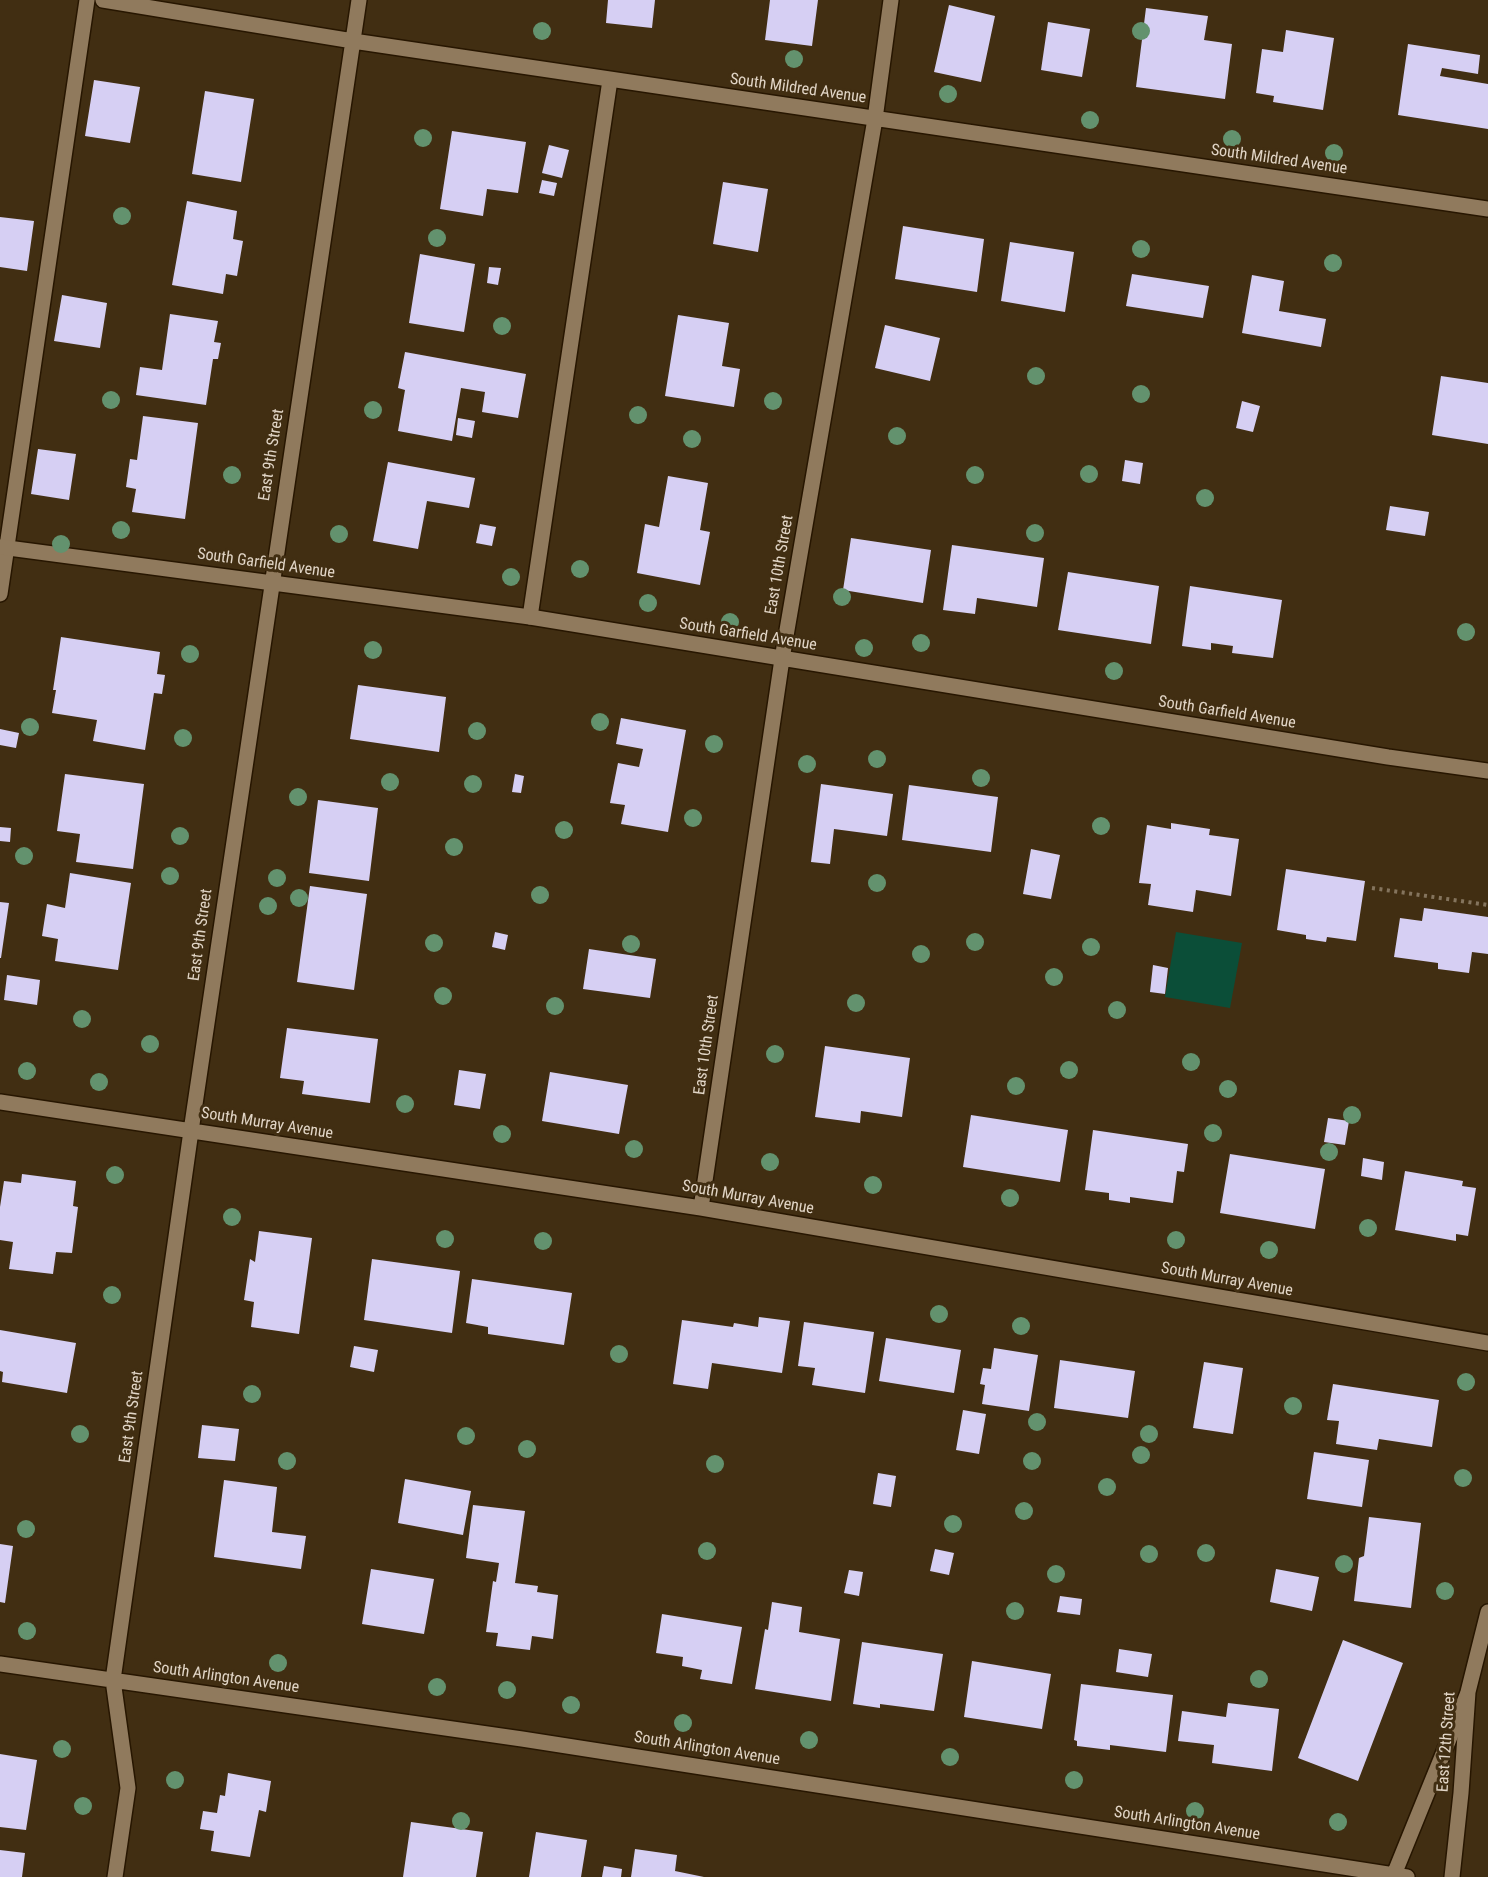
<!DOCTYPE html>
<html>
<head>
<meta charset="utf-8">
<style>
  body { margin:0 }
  canvas { display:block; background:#412e12 }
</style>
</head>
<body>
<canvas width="1488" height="1877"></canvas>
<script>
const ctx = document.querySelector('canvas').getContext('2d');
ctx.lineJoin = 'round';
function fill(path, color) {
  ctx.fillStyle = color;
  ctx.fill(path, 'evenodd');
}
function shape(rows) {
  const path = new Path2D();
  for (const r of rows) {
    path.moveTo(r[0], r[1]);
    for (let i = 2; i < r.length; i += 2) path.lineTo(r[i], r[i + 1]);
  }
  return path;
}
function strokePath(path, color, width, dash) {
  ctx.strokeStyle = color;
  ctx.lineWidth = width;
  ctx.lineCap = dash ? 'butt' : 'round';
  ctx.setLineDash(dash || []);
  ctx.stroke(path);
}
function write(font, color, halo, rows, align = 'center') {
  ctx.font = font + ' "Roboto Condensed",sans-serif';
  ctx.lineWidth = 6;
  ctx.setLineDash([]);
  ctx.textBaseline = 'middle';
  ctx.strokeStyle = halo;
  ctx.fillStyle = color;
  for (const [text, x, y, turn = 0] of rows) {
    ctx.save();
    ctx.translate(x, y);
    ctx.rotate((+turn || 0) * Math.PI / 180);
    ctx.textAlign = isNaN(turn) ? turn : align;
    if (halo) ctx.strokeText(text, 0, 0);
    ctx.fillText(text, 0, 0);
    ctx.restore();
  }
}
fill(shape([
  [1176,932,1242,943,1230,1008,1165,997]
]), '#0b4e38');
fill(shape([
  [608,0,655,0,652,28,606,23],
  [770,0,818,0,812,46,765,40],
  [949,5,995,16,981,82,934,72],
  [1146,8,1208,16,1204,40,1232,44,1225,99,1136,87],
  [1048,22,1090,29,1082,77,1041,70],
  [1286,30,1334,38,1323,110,1273,102,1274,96,1256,93,1262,49,1283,52],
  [1408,44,1480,55,1478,74,1442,68,1440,76,1488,84,1488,129,1398,115],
  [94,80,140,87,130,143,85,136],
  [205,91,254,99,241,182,192,174],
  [452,131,526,142,518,193,487,189,483,216,440,209],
  [549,145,569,150,562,178,542,173],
  [542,180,557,183,554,196,539,193],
  [723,182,768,189,758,252,713,244],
  [187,201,237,211,233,239,243,241,237,276,226,274,223,294,172,285],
  [0,217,34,221,27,271,0,267],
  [903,226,984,239,977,292,895,279],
  [1010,242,1074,252,1065,312,1001,301],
  [420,254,475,264,464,332,409,323],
  [489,267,501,268,498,285,487,283],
  [1132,274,1209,286,1203,318,1126,306],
  [1252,275,1284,281,1279,311,1326,319,1321,347,1242,333],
  [62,295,107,303,100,348,54,341],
  [170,314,218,321,214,342,221,343,218,359,213,359,206,405,136,395,140,367,162,370],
  [678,315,729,323,722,366,740,369,734,407,665,396],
  [885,325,940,338,930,381,875,368],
  [405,352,526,374,518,418,482,412,485,392,461,388,452,441,398,431,405,390,398,388],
  [1441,376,1488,383,1488,444,1432,435],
  [1242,401,1260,406,1253,432,1236,428],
  [143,416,198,423,185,519,132,512,136,489,126,487,130,459,137,460],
  [458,418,475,421,472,438,456,435],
  [38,449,76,454,69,500,31,494],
  [1125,460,1143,463,1140,484,1122,481],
  [388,462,475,478,469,508,427,501,418,549,373,541],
  [668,476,708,483,700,530,710,532,700,585,637,573,645,524,659,527],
  [1390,506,1429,512,1425,536,1386,530],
  [480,524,496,527,492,546,476,543],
  [851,538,931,550,923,603,843,590],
  [952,545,1044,558,1037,607,977,598,975,614,943,610],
  [1068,572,1159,586,1151,644,1058,630],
  [1190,586,1282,600,1273,658,1232,653,1233,646,1211,643,1211,650,1182,646],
  [61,637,160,652,157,674,165,675,162,694,154,693,145,750,93,741,97,720,52,713,56,690,53,690],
  [358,685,446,697,439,752,350,739],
  [621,718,686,730,668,832,621,824,625,805,610,803,618,763,639,767,643,749,616,744],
  [0,729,19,733,16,748,0,745],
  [65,774,144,784,133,869,76,862,80,834,57,831],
  [515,774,524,776,521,793,512,792],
  [821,784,893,794,887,836,834,829,830,864,811,862],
  [909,785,998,797,991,852,902,840],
  [318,800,378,808,369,881,309,873],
  [1171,823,1210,829,1209,835,1239,839,1231,896,1196,890,1193,912,1148,905,1151,884,1139,883,1147,825,1171,829],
  [0,827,11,828,10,842,0,841],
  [1031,849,1060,855,1051,899,1023,894],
  [1286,869,1365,881,1356,941,1327,937,1326,942,1306,939,1306,935,1277,930],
  [70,873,131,883,118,970,55,961,58,939,42,936,47,904,65,908],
  [310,886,367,894,354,990,297,982],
  [0,902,9,903,1,958,0,958],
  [1424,908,1488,917,1488,954,1472,952,1469,973,1438,969,1438,963,1394,957,1400,918,1422,921],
  [495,932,508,935,505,950,492,947],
  [589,949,656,959,650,998,583,989],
  [1153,965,1168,968,1165,994,1150,992],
  [7,975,40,980,37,1005,4,1000],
  [287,1028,378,1039,370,1103,302,1094,304,1081,280,1078],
  [825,1046,910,1058,902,1117,861,1111,860,1123,815,1117],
  [459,1070,486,1074,480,1109,454,1105],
  [550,1072,628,1085,619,1134,542,1121],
  [971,1115,1068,1130,1060,1182,963,1167],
  [1328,1118,1349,1121,1345,1145,1324,1142],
  [1093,1130,1188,1144,1184,1172,1177,1171,1173,1203,1130,1197,1130,1203,1109,1200,1109,1193,1085,1190],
  [1230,1154,1325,1169,1315,1229,1220,1213],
  [1363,1158,1384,1162,1382,1180,1361,1176],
  [1405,1171,1463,1181,1462,1186,1476,1188,1468,1236,1456,1234,1456,1241,1395,1230],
  [22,1174,76,1181,73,1206,78,1207,72,1253,56,1252,53,1274,9,1269,13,1242,0,1240,0,1207,4,1181,21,1183],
  [259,1231,312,1238,299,1334,251,1327,254,1302,244,1300,250,1259,255,1262],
  [372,1259,460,1271,452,1333,364,1320],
  [472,1279,572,1293,564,1345,488,1334,488,1327,466,1323],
  [759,1317,790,1321,782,1373,712,1363,708,1389,673,1384,682,1320,733,1327,734,1323,758,1327],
  [804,1322,874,1332,865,1393,812,1385,815,1368,798,1366],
  [0,1330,76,1343,67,1393,2,1382,3,1372,0,1371],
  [886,1338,961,1350,954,1393,879,1381],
  [354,1346,378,1350,374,1372,350,1367],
  [994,1348,1038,1355,1029,1411,982,1404,985,1385,980,1384,983,1368,991,1369],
  [1060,1360,1135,1371,1128,1418,1054,1408],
  [1204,1362,1243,1368,1233,1434,1193,1428],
  [1333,1384,1439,1400,1432,1447,1379,1439,1377,1450,1336,1444,1339,1421,1327,1420],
  [963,1410,986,1414,979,1454,956,1450],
  [202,1425,239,1429,235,1461,198,1458],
  [1314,1452,1369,1460,1362,1507,1307,1499],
  [878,1473,896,1476,891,1507,873,1504],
  [405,1479,471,1491,463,1535,398,1523],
  [224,1480,277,1487,272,1532,306,1536,301,1569,214,1557],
  [473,1505,525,1511,515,1583,538,1586,537,1592,558,1595,553,1639,532,1636,530,1650,496,1646,498,1633,486,1632,493,1581,496,1582,499,1563,466,1558],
  [1369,1517,1421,1523,1411,1608,1354,1601,1359,1558,1364,1556],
  [0,1544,13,1546,5,1603,0,1602],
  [935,1549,954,1553,949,1575,930,1571],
  [371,1569,434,1579,424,1634,362,1624],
  [1276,1569,1319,1577,1312,1611,1270,1602],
  [849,1570,863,1572,859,1596,844,1593],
  [1060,1596,1082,1599,1080,1615,1057,1612],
  [772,1602,802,1607,799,1632,840,1639,831,1701,755,1689,765,1629,768,1630],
  [662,1614,742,1627,732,1684,700,1679,702,1670,682,1666,683,1657,656,1653],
  [1343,1640,1403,1663,1358,1781,1298,1758],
  [862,1642,943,1654,934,1711,880,1704,880,1708,853,1704],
  [1119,1649,1152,1654,1148,1677,1116,1672],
  [972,1661,1051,1674,1042,1729,964,1717],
  [1081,1684,1173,1695,1166,1752,1110,1745,1110,1750,1077,1746,1077,1741,1074,1740],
  [1228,1703,1279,1709,1272,1771,1212,1763,1214,1745,1178,1741,1182,1711,1226,1717],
  [0,1754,37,1760,26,1830,0,1827],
  [228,1773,271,1781,266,1812,259,1810,250,1857,211,1851,214,1831,200,1829,203,1811,217,1813,220,1795,225,1796],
  [411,1822,483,1832,476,1877,403,1877],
  [536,1832,587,1840,581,1877,529,1877],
  [635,1849,677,1855,675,1871,704,1877,631,1877],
  [0,1850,25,1853,22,1877,0,1877],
  [604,1866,622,1869,621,1877,602,1877]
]), '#d6cff3');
const lane = shape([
  [0,594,87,0],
  [530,617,610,80]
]);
const street = shape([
  [103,0,353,41,1488,209],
  [0,547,530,617,1388,757,1488,771],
  [0,1102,701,1208,1488,1343],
  [701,1208,782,659,875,119,891,0],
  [0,1664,522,1739,1407,1877],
  [115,1877,128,1788,113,1680,191,1131,359,0],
  [1393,1877,1467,1695]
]);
const secondary = shape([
  [1452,1877,1461,1793,1468,1692,1488,1612]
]);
strokePath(lane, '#271600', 18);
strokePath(street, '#271600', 18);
strokePath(secondary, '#271600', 18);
strokePath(shape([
  [1372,888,1488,905]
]), '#84745d', 4, [3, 4.5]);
strokePath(lane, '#907a5d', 15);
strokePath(street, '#907a5d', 15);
strokePath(secondary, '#907a5d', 15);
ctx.fillStyle = '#63926e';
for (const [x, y] of [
  [542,31],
  [1141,31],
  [794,59],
  [948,94],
  [1090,120],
  [423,138],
  [1232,139],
  [1334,153],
  [122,216],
  [437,238],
  [1141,249],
  [1333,263],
  [502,326],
  [1036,376],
  [1141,394],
  [111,400],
  [773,401],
  [373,410],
  [638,415],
  [897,436],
  [692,439],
  [1089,474],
  [232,475],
  [975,475],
  [1205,498],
  [121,530],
  [1035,533],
  [339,534],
  [61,544],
  [580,569],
  [511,577],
  [842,597],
  [648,603],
  [730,622],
  [1466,632],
  [921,643],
  [864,648],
  [373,650],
  [190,654],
  [1114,671],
  [600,722],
  [30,727],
  [477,731],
  [183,738],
  [714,744],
  [877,759],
  [807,764],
  [981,778],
  [390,782],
  [473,784],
  [298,797],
  [693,818],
  [1101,826],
  [564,830],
  [180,836],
  [454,847],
  [24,856],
  [170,876],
  [277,878],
  [877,883],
  [540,895],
  [299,898],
  [268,906],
  [975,942],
  [434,943],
  [631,944],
  [1091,947],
  [921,954],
  [1054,977],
  [443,996],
  [856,1003],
  [555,1006],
  [1117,1010],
  [82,1019],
  [150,1044],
  [775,1054],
  [1191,1062],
  [1069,1070],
  [27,1071],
  [99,1082],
  [1016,1086],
  [1228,1089],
  [405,1104],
  [1352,1115],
  [1213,1133],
  [502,1134],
  [634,1149],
  [1329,1152],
  [770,1162],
  [115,1175],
  [873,1185],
  [1010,1198],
  [232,1217],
  [1368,1228],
  [445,1239],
  [1176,1240],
  [543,1241],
  [1269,1250],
  [112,1295],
  [939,1314],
  [1021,1326],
  [619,1354],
  [1466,1382],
  [252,1394],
  [1293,1406],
  [1037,1422],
  [80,1434],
  [1149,1434],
  [466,1436],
  [527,1449],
  [1141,1455],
  [287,1461],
  [1032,1461],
  [715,1464],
  [1463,1478],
  [1107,1487],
  [1024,1511],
  [953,1524],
  [26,1529],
  [707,1551],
  [1206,1553],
  [1149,1554],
  [1344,1564],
  [1056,1574],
  [1445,1591],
  [1015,1611],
  [27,1631],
  [278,1663],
  [1259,1679],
  [437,1687],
  [507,1690],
  [571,1705],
  [683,1723],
  [809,1740],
  [62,1749],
  [950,1757],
  [175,1780],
  [1074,1780],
  [83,1806],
  [1195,1811],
  [461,1821],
  [1338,1822]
]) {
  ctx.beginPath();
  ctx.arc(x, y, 9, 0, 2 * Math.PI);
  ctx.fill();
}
write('16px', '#e1d5c6', '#412e12', [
  ["South Mildred Avenue",798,89,8],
  ["South Mildred Avenue",1279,160,8],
  ["East 9th Street",272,455,-81],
  ["South Garfield Avenue",266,564,8],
  ["East 10th Street",780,565,-80],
  ["South Garfield Avenue",748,635,9],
  ["South Garfield Avenue",1227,713,9],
  ["East 9th Street",201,935,-82],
  ["East 10th Street",707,1045,-82],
  ["South Murray Avenue",267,1124,9],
  ["South Murray Avenue",748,1198,10],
  ["South Murray Avenue",1227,1280,10],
  ["East 9th Street",132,1417,-82],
  ["South Arlington Avenue",226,1678,8],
  ["East 12th Street",1447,1742,-86],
  ["South Arlington Avenue",707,1749,9],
  ["South Arlington Avenue",1187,1824,9]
]);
</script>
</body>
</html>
